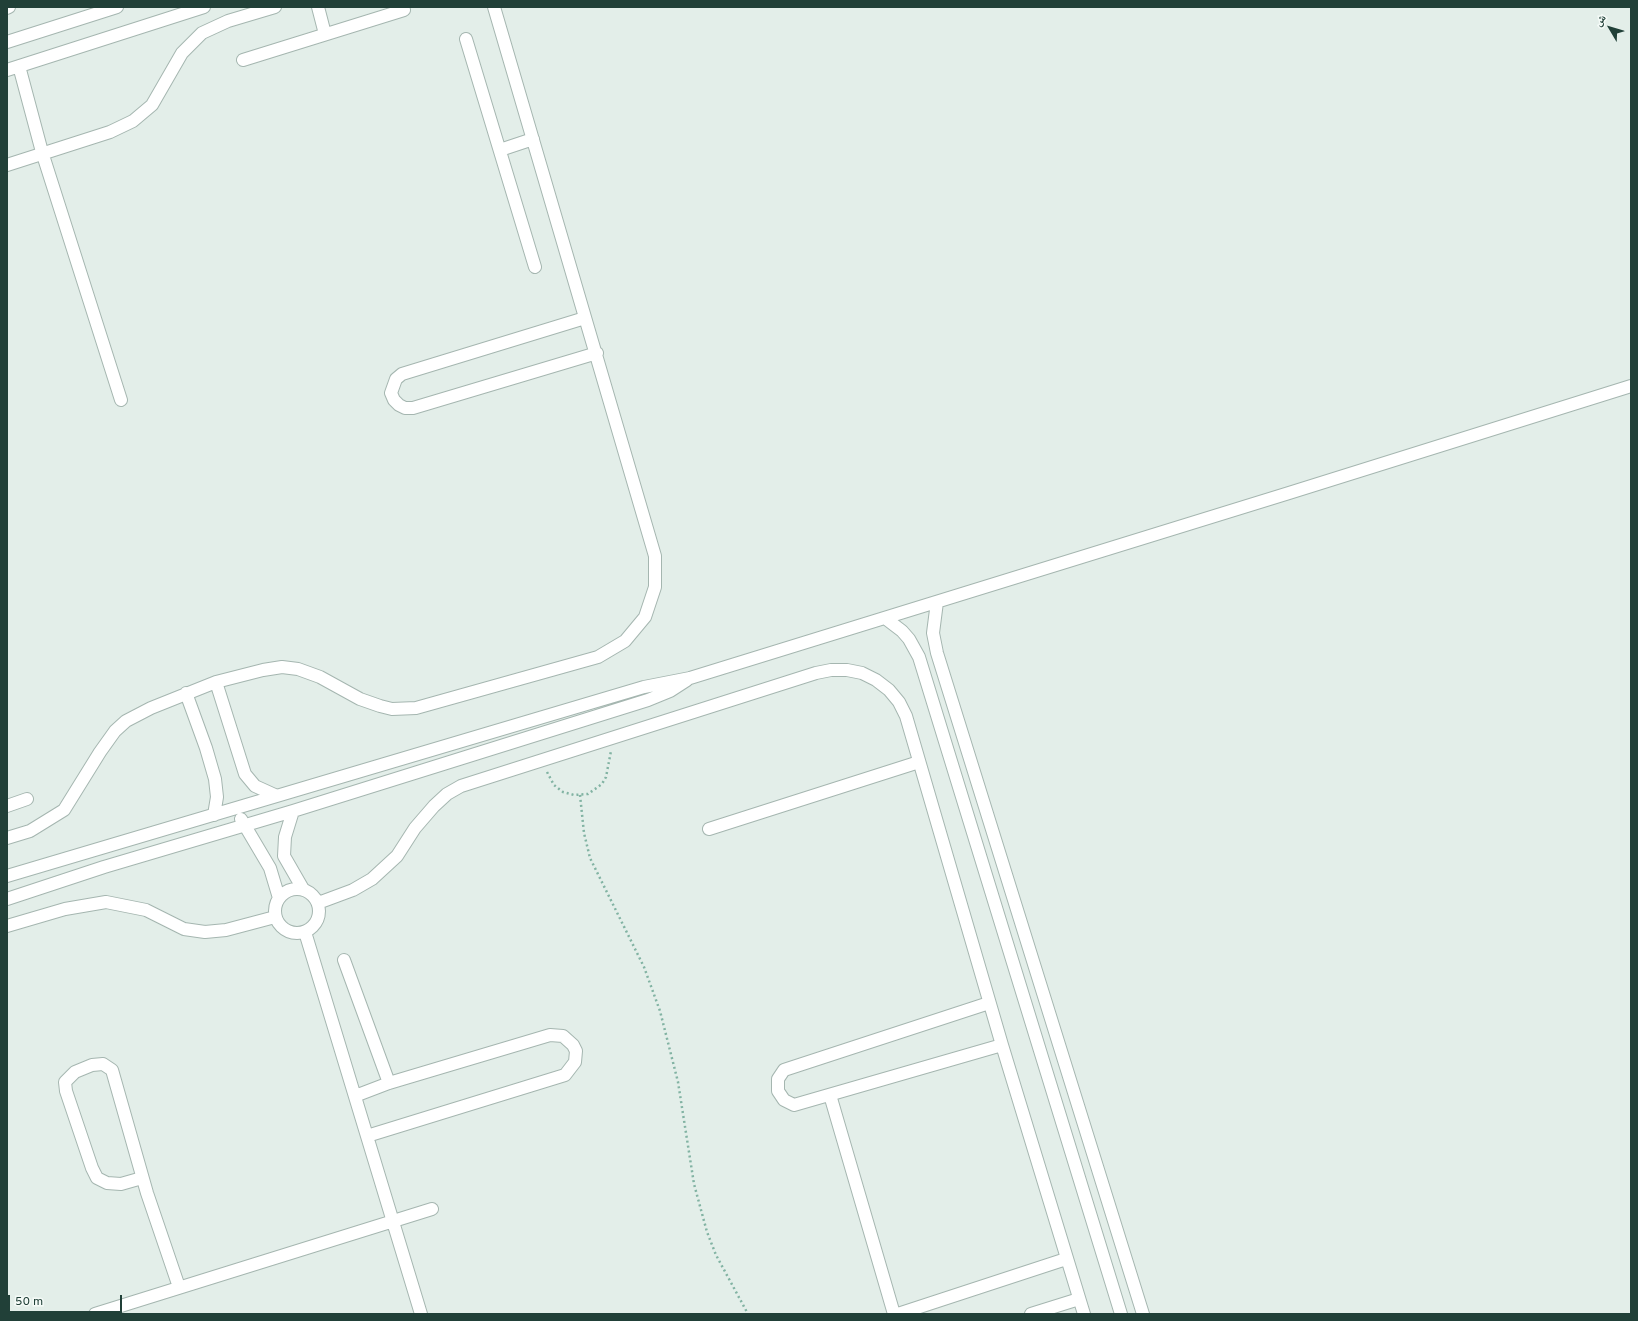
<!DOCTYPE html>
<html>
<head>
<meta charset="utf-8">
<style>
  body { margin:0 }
  #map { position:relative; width:1638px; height:1321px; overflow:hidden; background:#e3eee9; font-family:Overpass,"Noto Naskh Arabic",sans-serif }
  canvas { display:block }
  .frame { position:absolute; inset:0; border:8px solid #214038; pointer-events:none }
  .north { position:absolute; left:1590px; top:8px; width:40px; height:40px; -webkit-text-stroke:3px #f4faf7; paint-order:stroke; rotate:308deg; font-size:11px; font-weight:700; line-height:16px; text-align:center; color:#214038 }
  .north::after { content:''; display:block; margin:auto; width:14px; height:18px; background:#214038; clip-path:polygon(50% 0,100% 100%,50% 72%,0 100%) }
  .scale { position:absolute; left:8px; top:1295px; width:114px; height:18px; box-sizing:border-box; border:2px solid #214038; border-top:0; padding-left:5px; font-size:12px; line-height:14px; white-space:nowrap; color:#214038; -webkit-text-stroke:3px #f4faf7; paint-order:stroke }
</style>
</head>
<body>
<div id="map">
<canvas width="1638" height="1321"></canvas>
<div class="frame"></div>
<div class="north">ش</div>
<div class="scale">50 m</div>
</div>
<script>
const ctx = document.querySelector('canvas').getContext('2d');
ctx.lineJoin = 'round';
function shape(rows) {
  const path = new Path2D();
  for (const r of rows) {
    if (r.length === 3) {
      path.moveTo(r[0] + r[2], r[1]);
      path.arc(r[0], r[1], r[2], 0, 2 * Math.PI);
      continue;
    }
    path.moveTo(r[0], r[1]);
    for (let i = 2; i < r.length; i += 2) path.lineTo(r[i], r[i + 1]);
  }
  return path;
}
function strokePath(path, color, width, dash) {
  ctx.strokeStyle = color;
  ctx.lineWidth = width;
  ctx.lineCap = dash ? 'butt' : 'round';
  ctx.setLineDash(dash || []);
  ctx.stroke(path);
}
const minor = shape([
  [318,7,325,34],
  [7,8,9,7],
  [466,39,535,267],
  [7,42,117,7],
  [243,60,404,10],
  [19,66,42,152,121,400],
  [7,70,204,7],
  [500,150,533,139],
  [7,165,110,132,133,121,152,105,182,53,202,33,228,21,275,7],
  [585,318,402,374,396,379,391,393,394,400,399,405,405,408,413,408,597,353],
  [937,602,933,633,937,653,1143,1314],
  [885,618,902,631,909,639,919,657,1121,1314],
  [216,682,245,774,255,786,277,796],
  [186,693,206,748,215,779,217,797,214,815],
  [7,806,27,799],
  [293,811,285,837,284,856,303,889],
  [241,819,270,868,279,898],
  [709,829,919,762],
  [7,838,30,831,64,810,100,752,115,731,126,721,151,708,216,682,263,670,282,667,298,669,320,677,360,699,380,706,392,709,416,708,598,657,625,641,645,617,655,587,655,556,494,7],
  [7,876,644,687,690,678,1289,493,1631,386],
  [297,911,22],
  [7,899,104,867,293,811,648,700,670,691,687,680],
  [318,903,353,890,372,879,397,856,415,828,434,806,447,794,461,786,816,673,831,670,847,670,862,673,876,680,889,690,899,702,906,716,1002,1045,1084,1314],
  [7,926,65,909,106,902,146,910,184,929,205,932,226,930,275,917],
  [305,932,421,1314],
  [344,960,389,1083],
  [989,1003,784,1070,778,1079,778,1091,784,1100,794,1105,1002,1045],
  [830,1095,894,1314],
  [355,1096,389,1083,550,1035,563,1036,573,1045,576,1051,575,1062,565,1075,367,1136],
  [142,1178,121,1184,107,1183,97,1178,92,1168,66,1091,65,1082,75,1072,92,1065,103,1064,112,1070,147,1193,179,1287],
  [95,1314,432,1209],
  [898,1314,1066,1259],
  [1031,1314,1079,1299]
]);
strokePath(minor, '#a5b6b0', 14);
strokePath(shape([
  [547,772,554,785,563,792,574,795,588,794,602,784,606,777,611,751],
  [580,795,584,833,590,858,644,967,660,1011,678,1082,694,1184,707,1232,716,1255,748,1314]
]), '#82b3a3', 2.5, [2, 3]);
strokePath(minor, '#fff', 12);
</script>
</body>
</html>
